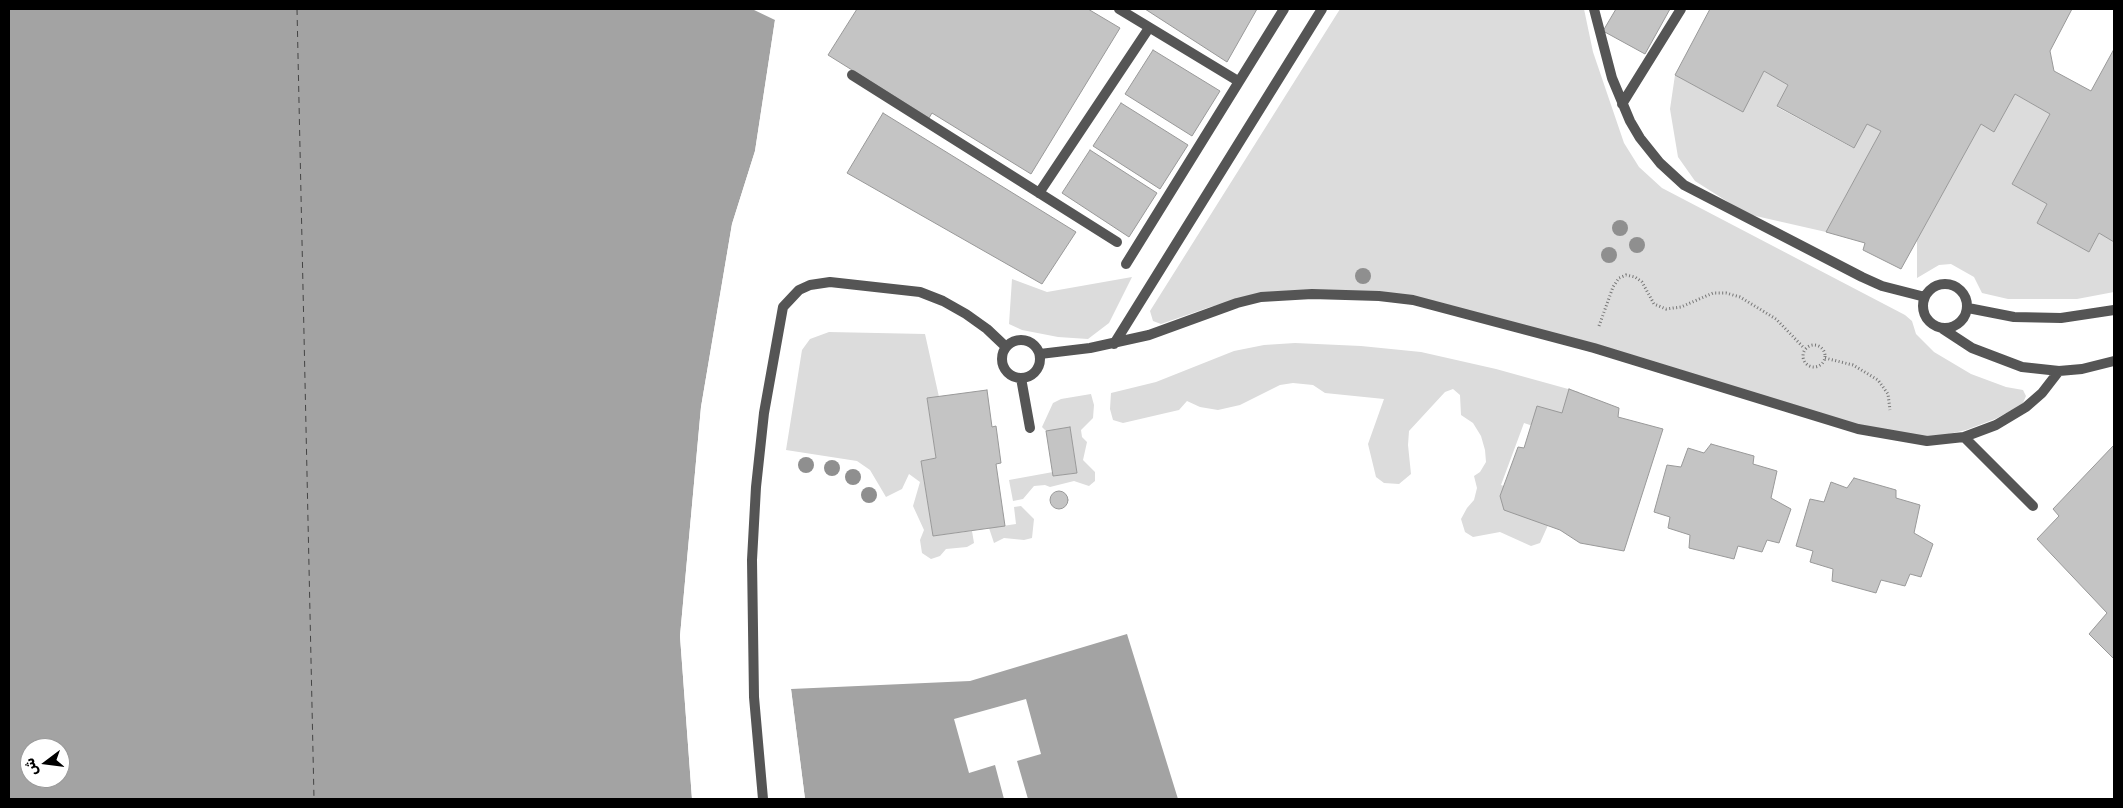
<!DOCTYPE html>
<html>
<head>
<meta charset="utf-8">
<style>
  body { margin:0 }
  #map { position:relative; width:2123px; height:808px; overflow:hidden; background:#fff; font-family:Rubik,"Noto Naskh Arabic",sans-serif }
  canvas { display:block }
  .frame { position:absolute; inset:0; border:10px solid #000; pointer-events:none }
  .north { position:absolute; left:20px; top:738px; width:50px; height:50px; box-sizing:border-box; background:#fff; border:1px solid #999; border-radius:50%; rotate:255deg; font-size:14px; font-weight:700; line-height:20px; text-align:center; color:#000 }
  .north::after { content:''; display:block; margin:auto; width:18px; height:22px; background:#000; clip-path:polygon(50% 0,100% 100%,50% 72%,0 100%) }
</style>
</head>
<body>
<div id="map">
<canvas width="2123" height="808"></canvas>
<div class="frame"></div>
<div class="north">ش</div>
</div>
<script>
const ctx = document.querySelector('canvas').getContext('2d');
ctx.lineJoin = 'round';
function fill(path, color) {
  ctx.fillStyle = color;
  ctx.fill(path, 'evenodd');
}
function shape(rows) {
  const path = new Path2D();
  for (const r of rows) {
    if (r.length === 3) {
      path.moveTo(r[0] + r[2], r[1]);
      path.arc(r[0], r[1], r[2], 0, 2 * Math.PI);
      continue;
    }
    path.moveTo(r[0], r[1]);
    for (let i = 2; i < r.length; i += 2) path.lineTo(r[i], r[i + 1]);
  }
  return path;
}
function strokePath(path, color, width, dash) {
  ctx.strokeStyle = color;
  ctx.lineWidth = width;
  ctx.lineCap = dash ? 'butt' : 'round';
  ctx.setLineDash(dash || []);
  ctx.stroke(path);
}
fill(shape([
  [1340,9,1584,9,1593,52,1624,143,1639,167,1662,188,1905,315,1912,321,1916,334,1934,352,1971,374,2006,387,2023,390,2026,396,2022,405,1995,419,1966,430,1940,436,1903,436,1841,422,1406,300,1253,296,1210,307,1161,324,1153,321,1150,311],
  [1764,71,1788,85,1777,107,1853,148,1867,124,1881,131,1826,232,1747,214,1695,181,1678,157,1670,109,1675,75,1742,111],
  [2015,94,2050,114,2012,184,2047,204,2037,223,2089,252,2099,233,2114,242,2114,292,2077,299,2008,299,1982,293,1974,277,1951,264,1939,265,1917,278,1917,240,1981,124,1994,131],
  [1132,277,1109,323,1088,339,1058,337,1022,330,1009,324,1012,279,1047,292],
  [829,332,925,334,939,397,927,399,936,458,921,461,933,536,972,531,974,543,967,547,946,549,940,556,931,559,922,553,920,540,924,530,913,506,920,482,909,474,902,489,886,497,870,470,857,461,786,450,802,350,810,339],
  [1295,343,1361,346,1421,352,1496,369,1579,392,1567,419,1536,427,1524,423,1501,485,1515,490,1549,523,1540,543,1531,546,1500,532,1473,537,1465,532,1461,519,1467,508,1474,500,1477,488,1474,476,1480,472,1486,462,1485,450,1481,436,1473,423,1461,415,1460,395,1453,389,1445,392,1409,431,1408,445,1411,474,1399,484,1384,483,1376,477,1368,444,1384,399,1325,393,1313,385,1293,383,1280,385,1240,405,1218,410,1200,407,1187,401,1179,410,1166,413,1123,423,1113,420,1110,409,1111,393,1156,382,1234,351,1264,345],
  [1091,394,1094,405,1093,418,1081,430,1082,437,1087,442,1083,460,1095,472,1095,481,1089,486,1074,481,1050,487,1045,485,1034,486,1023,499,1013,501,1009,480,1053,472,1054,476,1077,473,1070,428,1046,431,1042,427,1053,403,1061,399],
  [1021,506,1034,519,1032,538,1024,540,1004,538,994,543,989,528,1016,524,1014,507]
]), '#dcdcdc');
fill(shape([
  [9,9,752,9,775,20,755,151,732,224,701,407,680,636,692,799,9,799],
  [30,748,60,748,60,778,30,778],
  [1127,634,1178,799,805,799,791,689,970,681]
]), '#a3a3a3');
fill(shape([
  [775,20,777,23,757,151,735,225,704,407,683,637,695,799,692,799,680,636,701,407,732,224,755,151],
  [788,689,791,689,805,799,803,799,799,778],
  [1026,699,1041,754,1017,761,1028,799,1004,799,995,765,969,773,954,719]
]), '#fff');
strokePath(shape([
  [297,9,314,799]
]), '#444', 1, [6, 5]);
const building = shape([
  [857,9,1088,9,1120,28,1031,174,932,113,929,118,828,55,857,9],
  [1145,9,1257,9,1227,62,1145,9],
  [1616,9,1670,9,1645,54,1603,31,1616,9],
  [1710,9,2072,9,2050,51,2054,71,2091,91,2114,49,2114,242,2099,233,2089,252,2037,223,2047,204,2012,184,2050,114,2015,94,1994,132,1981,124,1901,269,1863,250,1865,243,1826,232,1881,131,1867,124,1854,148,1777,106,1788,85,1764,71,1743,112,1675,75,1710,9],
  [1153,50,1220,91,1192,136,1125,94,1153,50],
  [1121,103,1188,145,1160,189,1093,146,1121,103],
  [883,113,1076,232,1042,284,847,173,883,113],
  [1090,150,1157,193,1129,237,1062,193,1090,150],
  [1569,389,1619,408,1618,417,1663,429,1624,551,1580,543,1560,530,1504,510,1500,496,1518,447,1524,448,1537,406,1562,413,1569,389],
  [987,390,992,427,996,426,1001,463,996,464,1005,526,933,536,921,461,936,458,927,398,987,390],
  [1070,427,1077,473,1053,476,1046,431,1070,427],
  [1711,444,1754,456,1753,464,1777,471,1771,498,1791,509,1779,543,1767,540,1762,552,1738,546,1734,559,1689,548,1690,535,1668,528,1670,517,1654,512,1667,465,1681,467,1688,448,1704,453,1711,444],
  [2114,445,2114,659,2089,634,2107,613,2037,539,2059,516,2053,509,2114,445],
  [1854,478,1896,490,1896,498,1920,505,1914,533,1933,544,1921,577,1910,574,1905,586,1881,580,1876,593,1832,581,1833,569,1810,562,1813,551,1796,546,1810,499,1824,502,1831,482,1847,488,1854,478],
  [1059,500,9]
]);
fill(building, '#c4c4c4');
strokePath(building, '#999', 1);
strokePath(shape([
  [1599,326,1613,287,1619,278,1626,275,1635,277,1642,282,1654,304,1666,309,1681,307,1713,293,1726,293,1740,297,1776,319,1804,348],
  [1814,356,11],
  [1825,358,1853,365,1878,380,1888,394,1890,410]
]), '#777', 3, [1, 2.5]);
strokePath(shape([
  [1119,9,1238,81],
  [1594,9,1612,78,1630,121,1640,138,1660,163,1684,185,1862,277,1882,286,1925,297],
  [852,75,1117,242],
  [1622,104,1681,9],
  [1039,193,1149,28],
  [1126,264,1284,9],
  [1945,306,22],
  [1968,308,2014,317,2061,318,2114,310],
  [1943,329,1972,348,2022,367,2059,371,2082,369,2114,361],
  [1021,359,19],
  [1114,344,1322,9],
  [1040,354,1090,348,1149,335,1237,303,1261,297,1312,294,1379,296,1413,300,1594,348,1858,429,1927,441,1964,437,1996,425,2026,407,2042,393,2059,371],
  [1021,378,1030,428],
  [1964,437,2033,506],
  [763,799,754,697,752,560,756,487,764,413,783,307,799,290,810,285,830,282,920,292,943,301,966,314,987,329,1006,347]
]), '#555', 10);
ctx.fillStyle = '#8f8f8f';
for (const [x, y] of [
  [1620,228],
  [1637,245],
  [1609,255],
  [1363,276],
  [806,465],
  [832,468],
  [853,477],
  [869,495]
]) {
  ctx.beginPath();
  ctx.arc(x, y, 8, 0, 2 * Math.PI);
  ctx.fill();
}
</script>
</body>
</html>
